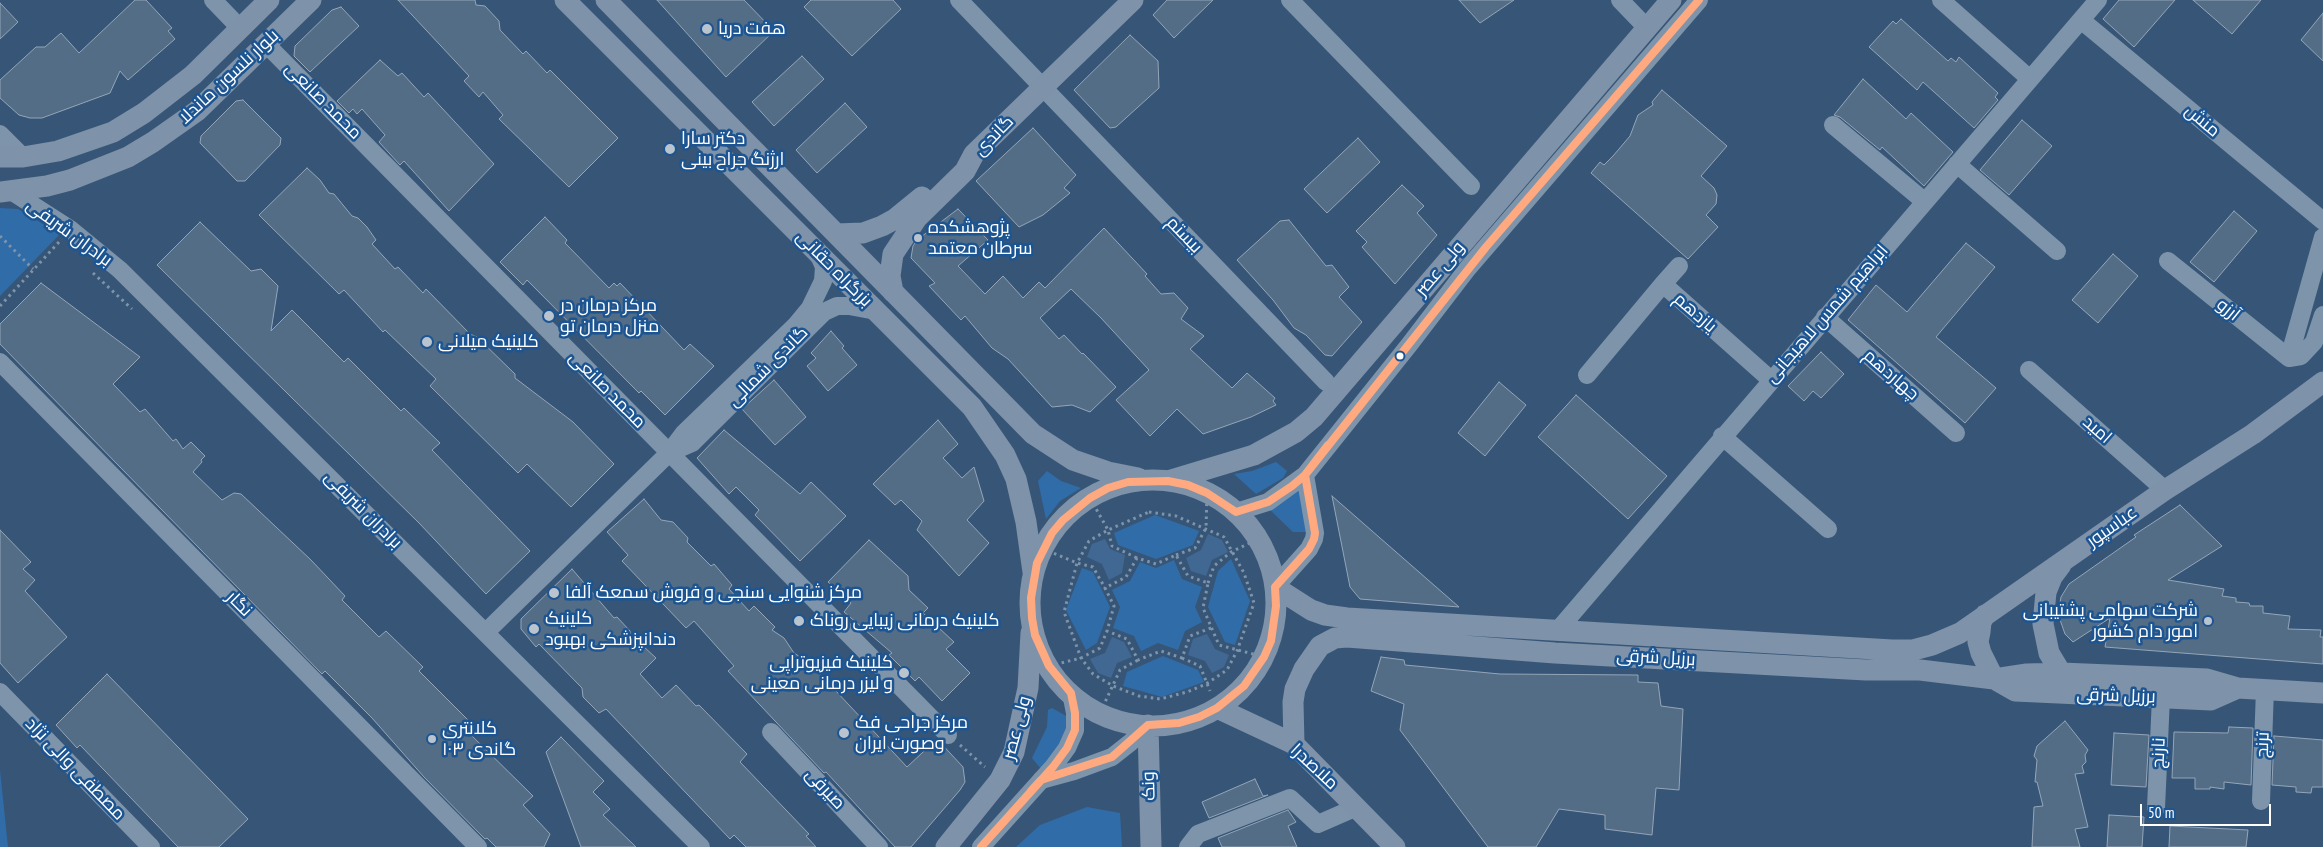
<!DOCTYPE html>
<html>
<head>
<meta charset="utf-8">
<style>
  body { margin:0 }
  #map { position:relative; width:2323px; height:847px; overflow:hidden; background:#375677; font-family:"PT Sans Narrow",sans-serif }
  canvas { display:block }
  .scale { position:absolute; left:2140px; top:804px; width:131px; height:22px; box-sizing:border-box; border:2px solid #fff; border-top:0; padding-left:6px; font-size:15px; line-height:18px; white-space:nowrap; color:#fff; -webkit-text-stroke:4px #1c5592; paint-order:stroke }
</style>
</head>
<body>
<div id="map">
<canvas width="2323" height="847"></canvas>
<div class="scale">50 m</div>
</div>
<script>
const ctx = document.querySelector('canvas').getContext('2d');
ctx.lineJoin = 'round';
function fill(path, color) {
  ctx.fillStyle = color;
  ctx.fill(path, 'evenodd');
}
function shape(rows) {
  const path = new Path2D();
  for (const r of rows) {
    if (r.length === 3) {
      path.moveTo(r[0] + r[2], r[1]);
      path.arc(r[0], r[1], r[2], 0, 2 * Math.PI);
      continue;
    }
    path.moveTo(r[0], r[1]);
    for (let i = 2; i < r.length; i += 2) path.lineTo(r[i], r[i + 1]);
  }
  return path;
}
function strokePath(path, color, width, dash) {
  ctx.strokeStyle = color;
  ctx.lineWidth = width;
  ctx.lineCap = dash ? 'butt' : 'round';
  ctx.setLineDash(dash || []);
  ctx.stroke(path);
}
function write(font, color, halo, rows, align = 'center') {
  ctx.font = font + ' "PT Sans Narrow",Cairo,sans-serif';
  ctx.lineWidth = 5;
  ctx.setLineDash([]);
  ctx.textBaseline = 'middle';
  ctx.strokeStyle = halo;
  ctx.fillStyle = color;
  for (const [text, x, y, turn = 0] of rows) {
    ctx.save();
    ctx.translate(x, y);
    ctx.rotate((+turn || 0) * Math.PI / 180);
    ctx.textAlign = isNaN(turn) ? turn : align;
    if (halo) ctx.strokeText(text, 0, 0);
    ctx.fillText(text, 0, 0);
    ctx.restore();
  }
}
fill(shape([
  [0,208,18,209,60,234,0,296],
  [1276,462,1287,471,1283,478,1256,494,1234,474,1252,471],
  [1047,471,1061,481,1081,488,1060,501,1046,519,1038,481],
  [1299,485,1307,532,1293,532,1268,508],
  [1155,515,1199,531,1193,545,1156,559,1118,545,1114,533],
  [1231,559,1250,601,1235,645,1225,642,1208,607,1218,571],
  [1174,560,1182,579,1202,587,1195,607,1202,622,1185,631,1178,650,1158,643,1141,651,1134,636,1113,628,1120,607,1112,590,1130,581,1140,562,1156,568],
  [1082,568,1093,572,1110,607,1097,643,1086,650,1066,610],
  [1163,656,1198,670,1204,682,1162,697,1123,686,1127,672],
  [1052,708,1068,717,1069,731,1041,769,1032,758,1047,727,1048,710],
  [0,770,8,847,0,847],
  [1087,807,1120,813,1122,847,1016,847,1040,825]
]), '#306ca8');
fill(shape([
  [1208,534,1222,540,1228,552,1212,560,1206,576,1191,571,1186,558,1201,550],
  [1105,539,1110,549,1125,555,1122,573,1109,580,1102,564,1087,557,1092,544],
  [1207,634,1215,649,1229,655,1224,667,1212,673,1205,661,1188,655,1193,639],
  [1112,637,1124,642,1132,657,1117,663,1111,678,1098,673,1090,659,1105,653]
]), '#406892');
const building = shape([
  [135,0,146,0,172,28,168,31,175,39,128,80,120,71,110,93,42,118,30,118,19,115,0,98,0,80,36,47,45,47,61,33,79,53,135,0],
  [398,0,475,0,476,5,485,6,499,21,500,30,523,54,526,51,547,73,550,70,618,138,569,187,499,119,503,115,483,92,479,97,464,81,469,76,398,0],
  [657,0,744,0,774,31,726,77,657,0],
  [811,0,893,0,901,9,852,56,804,7,811,0],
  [1167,0,1213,0,1174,38,1153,15,1167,0],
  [1459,0,1514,0,1480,23,1459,0],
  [2119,0,2175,0,2134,47,2103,19,2119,0],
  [2193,0,2261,0,2232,34,2193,0],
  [0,3,18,22,0,39,0,3],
  [341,7,359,26,310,72,294,56,295,46,332,10,341,7],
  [2323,13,2323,61,2301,40,2323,13],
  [1901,19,1948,61,1951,58,1956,62,1959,57,1998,93,1995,97,1998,100,1974,128,1923,82,1917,90,1869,47,1893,21,1896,24,1901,19],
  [1130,35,1158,61,1159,88,1116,127,1110,128,1074,90,1130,35],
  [802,56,824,79,774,126,752,102,802,56],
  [380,60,398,76,402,73,424,97,428,93,494,164,449,211,404,161,400,165,379,142,385,135,362,109,357,114,353,109,349,113,337,101,380,60],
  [1863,79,1906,119,1911,113,1953,152,1924,186,1882,147,1880,150,1840,117,1834,115,1863,79],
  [1662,90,1727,146,1701,176,1714,188,1717,195,1716,204,1706,215,1718,227,1688,259,1591,173,1600,162,1604,165,1613,156,1630,136,1638,115,1653,105,1652,102,1662,90],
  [243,100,281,138,280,145,245,181,237,181,200,143,201,136,236,101,243,100],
  [845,103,867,127,817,173,796,150,845,103],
  [2022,120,2052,146,2009,195,1980,170,2022,120],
  [1033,128,1076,175,1064,188,1070,193,1043,215,1019,227,976,181,1033,128],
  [1358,138,1380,162,1327,213,1304,189,1358,138],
  [307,168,320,180,329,193,334,194,352,216,358,218,367,227,376,240,372,244,395,269,398,267,423,293,426,289,470,334,477,337,515,374,515,378,573,422,614,464,571,507,527,464,518,473,430,386,436,379,385,330,383,332,344,290,339,294,259,215,307,168],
  [1402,185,1424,206,1417,213,1437,235,1395,284,1362,247,1367,242,1356,231,1402,185],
  [958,209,988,240,958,266,985,294,1003,276,1023,298,1039,282,1045,288,1104,228,1147,274,1145,276,1161,294,1174,293,1188,308,1181,319,1204,336,1190,349,1232,388,1247,373,1275,398,1273,401,1276,405,1251,417,1203,434,1177,409,1150,436,1116,400,1149,370,1101,318,1071,289,1040,318,1059,339,1064,335,1082,354,1083,353,1116,387,1090,412,1072,405,1052,407,1008,359,992,348,965,316,961,320,929,286,935,283,911,258,913,246,917,240,958,209],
  [2234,211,2257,231,2214,282,2190,262,2234,211],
  [545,217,567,240,565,243,609,288,614,283,617,286,620,283,684,350,690,344,714,366,665,415,641,391,639,393,527,280,523,285,500,262,545,217],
  [1289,220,1326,266,1332,265,1349,287,1339,297,1362,322,1332,356,1325,355,1306,335,1294,328,1273,300,1237,260,1280,221,1289,220],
  [200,222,251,271,261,269,278,286,271,331,292,310,344,362,348,358,401,411,404,408,440,443,432,450,530,551,486,594,419,523,157,265,200,222],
  [1966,243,1995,267,1936,337,1996,388,1965,423,1848,320,1876,285,1907,312,1966,243],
  [2113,254,2138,276,2098,323,2072,300,2113,254],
  [41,283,140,357,113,384,140,412,145,409,173,441,176,439,183,449,191,442,205,456,201,460,202,462,193,472,222,500,234,493,241,494,311,560,345,596,342,600,379,637,386,631,423,667,419,671,474,726,468,732,533,796,523,805,550,834,544,847,496,847,487,838,485,839,424,777,372,718,325,671,322,674,0,344,0,324,41,283],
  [831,331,844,346,842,348,857,365,828,391,807,366,816,358,811,353,831,331],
  [1821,352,1844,374,1821,398,1813,391,1804,401,1788,386,1821,352],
  [774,380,806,417,775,445,742,409,774,380],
  [1499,382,1526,405,1485,456,1458,433,1499,382],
  [1576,395,1667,476,1628,519,1538,437,1576,395],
  [938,420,958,444,943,458,962,478,974,467,984,501,967,520,989,543,959,576,917,530,922,521,901,500,895,505,873,484,938,420],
  [724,430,800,494,811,482,846,516,800,561,755,515,759,510,736,487,729,494,697,458,724,430],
  [1332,496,1459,607,1360,599,1350,587,1332,496],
  [644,499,661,520,673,522,688,538,687,542,711,566,714,564,732,585,729,589,749,611,754,606,775,627,772,630,784,638,794,653,805,660,810,670,820,674,907,767,937,739,963,767,965,782,960,790,911,847,895,847,826,772,824,773,728,671,734,666,694,621,686,628,622,561,628,555,607,532,644,499],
  [2180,505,2222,546,2168,580,2224,589,2222,596,2236,598,2236,602,2249,603,2250,606,2263,606,2263,613,2290,616,2288,629,2321,630,2320,637,2323,637,2323,664,2105,647,2110,618,2073,642,2065,634,2058,614,2061,597,2069,584,2136,537,2134,535,2180,505],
  [0,530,31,562,23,569,35,580,25,591,67,637,18,683,0,663,0,530],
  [869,540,908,576,909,590,928,608,923,613,954,642,946,649,970,673,942,701,919,677,915,681,889,655,892,653,844,612,851,603,828,582,869,540],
  [572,569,614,618,617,617,630,631,630,640,643,646,656,658,640,674,662,698,676,685,696,706,699,705,747,754,740,762,809,834,806,836,816,847,746,847,734,835,730,839,606,709,599,713,583,697,582,688,539,644,536,647,521,629,521,619,572,569],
  [1381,657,1404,660,1405,665,1500,674,1638,675,1638,682,1658,683,1661,706,1683,709,1679,790,1656,788,1652,835,1605,829,1605,815,1559,809,1536,847,1488,847,1400,730,1404,704,1371,691,1381,657],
  [107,674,248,819,219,847,178,847,80,745,77,748,56,725,107,674],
  [2065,721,2088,750,2085,755,2086,762,2082,766,2084,773,2075,774,2088,827,2075,829,2080,847,2032,847,2034,807,2043,806,2037,782,2035,782,2037,760,2034,756,2037,746,2065,721],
  [2229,727,2253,728,2251,785,2224,782,2224,789,2210,787,2210,789,2195,789,2195,778,2172,778,2174,732,2228,733,2229,727],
  [2114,733,2149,735,2146,787,2111,785,2114,733],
  [2274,736,2323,740,2323,787,2312,787,2311,793,2296,792,2296,787,2272,785,2274,736],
  [561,737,604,781,593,792,610,809,603,815,636,847,581,847,546,752,561,737],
  [1255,779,1263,796,1268,795,1209,818,1202,802,1255,779],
  [1288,810,1296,822,1288,826,1297,847,1222,847,1218,838,1288,810],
  [2109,815,2144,817,2142,847,2107,847,2109,815],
  [2170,826,2248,830,2246,847,2169,847,2170,826]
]);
fill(building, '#536d86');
strokePath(building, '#94a5b8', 1);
strokePath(shape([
  [0,236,33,269],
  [93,273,132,309],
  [0,306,59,242],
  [1090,498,1108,530,1112,546,1137,558],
  [1149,512,1176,516,1224,537,1244,573,1254,603,1237,651,1227,670,1206,684,1187,692,1160,699,1139,696,1113,686,1093,674,1081,658,1064,612,1077,563,1089,541,1108,530,1149,512],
  [1048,551,1077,563,1093,567,1105,588],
  [1176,555,1195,548,1206,528,1207,493],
  [1208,583,1214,566,1231,552,1258,539],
  [1211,628,1190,636,1182,658,1161,651,1138,660,1127,639,1107,631,1114,606,1105,588,1126,577,1137,558,1156,564,1176,555,1188,576,1208,583,1203,608,1219,645,1264,657],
  [1182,658,1200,666,1210,691],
  [1049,666,1081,658,1100,648,1107,631],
  [1100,713,1120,670,1138,660],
  [960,745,985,767]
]), '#7e94aa', 3, [2.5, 4]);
strokePath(shape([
  [213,0,240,28],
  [959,0,1326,382],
  [1290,0,1471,186],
  [1620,0,1647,28],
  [1941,0,2030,79],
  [2081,20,2323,221],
  [266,44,948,735],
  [1833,125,1924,201],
  [0,134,23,157],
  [1957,164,2057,251],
  [11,191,70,229,120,270,701,847],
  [818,253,824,267,823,281,810,308,796,325,684,433,669,453,692,443,824,312,837,306,849,306,876,311],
  [2168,261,2289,358],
  [1663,284,1679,266],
  [1825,317,1956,433],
  [2289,358,2323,237],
  [2289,358,2301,356,2314,342,2323,315],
  [0,362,478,847],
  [2029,370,2165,490],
  [1587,375,1663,284,1771,380],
  [1722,436,1828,529],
  [1236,512,1268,502,1305,475,1409,345,1468,268,1699,0],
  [1275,587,1309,549,1314,539,1315,533,1305,475],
  [1558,630,2098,0],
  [486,632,669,453],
  [0,692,151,847],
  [771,732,879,847],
  [1041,780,1074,771,1112,757,1131,742,1148,725],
  [2261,801,2265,689],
  [2156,808,2161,697],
  [981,847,1053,767,1067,748,1075,730,1075,713,1071,693],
  [1188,847,1198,834,1290,798,1318,824,1357,807]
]), '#7e94aa', 18);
strokePath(shape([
  [565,0,972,407,1005,455,1016,479,1026,522,1033,572],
  [606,0,1033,434,1073,460,1108,472,1138,478],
  [0,157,23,157,58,151,113,132,144,113,193,75,269,0],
  [0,192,47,186,70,180,128,157,153,142,197,111,311,0],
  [837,234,863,233,882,226,895,219,922,197],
  [893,292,890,276,893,254,917,218,965,171,974,154,1133,0],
  [1171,480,1254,455,1296,432,1314,417,1671,0],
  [1153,603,123],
  [1275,587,1311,610,1325,615,1347,618,1892,650,1913,650,1932,645,1960,633,2165,490,2253,434,2323,382],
  [1985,615,1981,622,1980,632,1978,642,1981,653,1994,679,2015,691,2211,700,2238,688],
  [2061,673,2049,653,2043,624,2046,592,2052,577,2061,565],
  [1217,708,1294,744,1395,847],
  [1148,725,1151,847],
  [1294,744,1293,702,1295,689,1304,669,1320,646,1335,638,1347,637,1555,653,1866,670,1920,670,1994,679,2027,674,2061,673,2207,679,2238,688,2323,693],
  [946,847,1000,780,1014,752,1028,688,1031,633]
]), '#7e92a9', 21);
strokePath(shape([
  [1031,791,1041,780,1112,757,1148,725,1179,723,1199,717,1217,708,1244,686,1264,657,1271,641,1276,606,1275,587,1309,549,1314,539,1315,533,1305,475,1328,445],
  [981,847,1053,767,1067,748,1075,730,1075,713,1071,693,1049,666,1035,635,1032,618,1031,598,1037,563,1052,533,1063,520,1090,498,1108,488,1128,482,1168,481,1188,485,1207,493,1236,512,1268,502,1292,486,1305,475,1486,247,1699,0]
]), '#ffa980', 8);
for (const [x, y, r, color] of [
  [707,29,6,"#b9c4cf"],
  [670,149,6,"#b9c4cf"],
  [918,238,5,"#b9c4cf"],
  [549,316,6,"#b9c4cf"],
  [427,342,6,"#b9c4cf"],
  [1400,356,4.5,"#fff"],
  [554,593,6,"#b9c4cf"],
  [799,621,6,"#b9c4cf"],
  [2208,621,5,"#b9c4cf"],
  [534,629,6,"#b9c4cf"],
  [904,673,6,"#b9c4cf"],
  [844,733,6,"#b9c4cf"],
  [432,739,5,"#b9c4cf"]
]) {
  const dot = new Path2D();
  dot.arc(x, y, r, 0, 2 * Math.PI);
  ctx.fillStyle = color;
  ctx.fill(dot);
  strokePath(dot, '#1c5592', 2);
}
write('18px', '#fff', '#1c5592', [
  ["هفت دریا",718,29],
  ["دکتر سارا",681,139],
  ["ارژنگ جراح بینی",681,160],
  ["پژوهشکده",928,228],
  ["سرطان معتمد",928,249],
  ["مرکز درمان در",560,306],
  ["منزل درمان تو",560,327],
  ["کلینیک میلانی",438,342],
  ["مرکز شنوایی سنجی و فروش سمعک آلفا",565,593],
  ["شركت سهامى پشتيبانى",2198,611,"right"],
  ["امور دام كشور",2198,632,"right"],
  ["کلینیک",545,619],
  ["دندانپزشکی بهبود",545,640],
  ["کلینیک درمانی زیبایی روناک",810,621],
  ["کلینیک فیزیوتراپی",893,663,"right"],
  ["و لیزر درمانی معینی",893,684,"right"],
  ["مرکز جراحی فک",855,723],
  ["وصورت ایران",855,744],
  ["کلانتری",442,729],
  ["۱۰۳ گاندی",442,750]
], 'left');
write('18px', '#fff', '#1c5592', [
  ["بلوار نلسون ماندلا",229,77,-43],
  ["محمد صانعی",323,101,45],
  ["منش",2202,121,40],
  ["گاندی",994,136,-46],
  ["برادران شریفی",69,233,36],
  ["بیستم",1184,235,46],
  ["بزرگراه حقانی",834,269,45],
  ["ولی عصر",1440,269,-50],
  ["آرزو",2228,310,39],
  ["یازدهم",1695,313,41],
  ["ابراهیم شمس لاهیجانی",1827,314,-49],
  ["گاندی شمالی",768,367,-45],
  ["چهاردهم",1891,375,41],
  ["محمد صانعی",607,390,45],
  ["امید",2097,430,41],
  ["برادران شریفی",363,510,45],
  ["عباسپور",2112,527,-35],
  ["نگار",239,604,45],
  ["برزیل شرقی",1656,658,3],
  ["برزیل شرقی",2116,696,2],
  ["ولی عصر",1017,728,-75],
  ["ترنج",2263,745,-88],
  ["نارنج",2159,753,-88],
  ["ملاصدرا",1314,767,43],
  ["مصطفی والی نژاد",75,769,46],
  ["ونک",1149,786,-92],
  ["صیرفی",825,789,47]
]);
</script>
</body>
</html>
